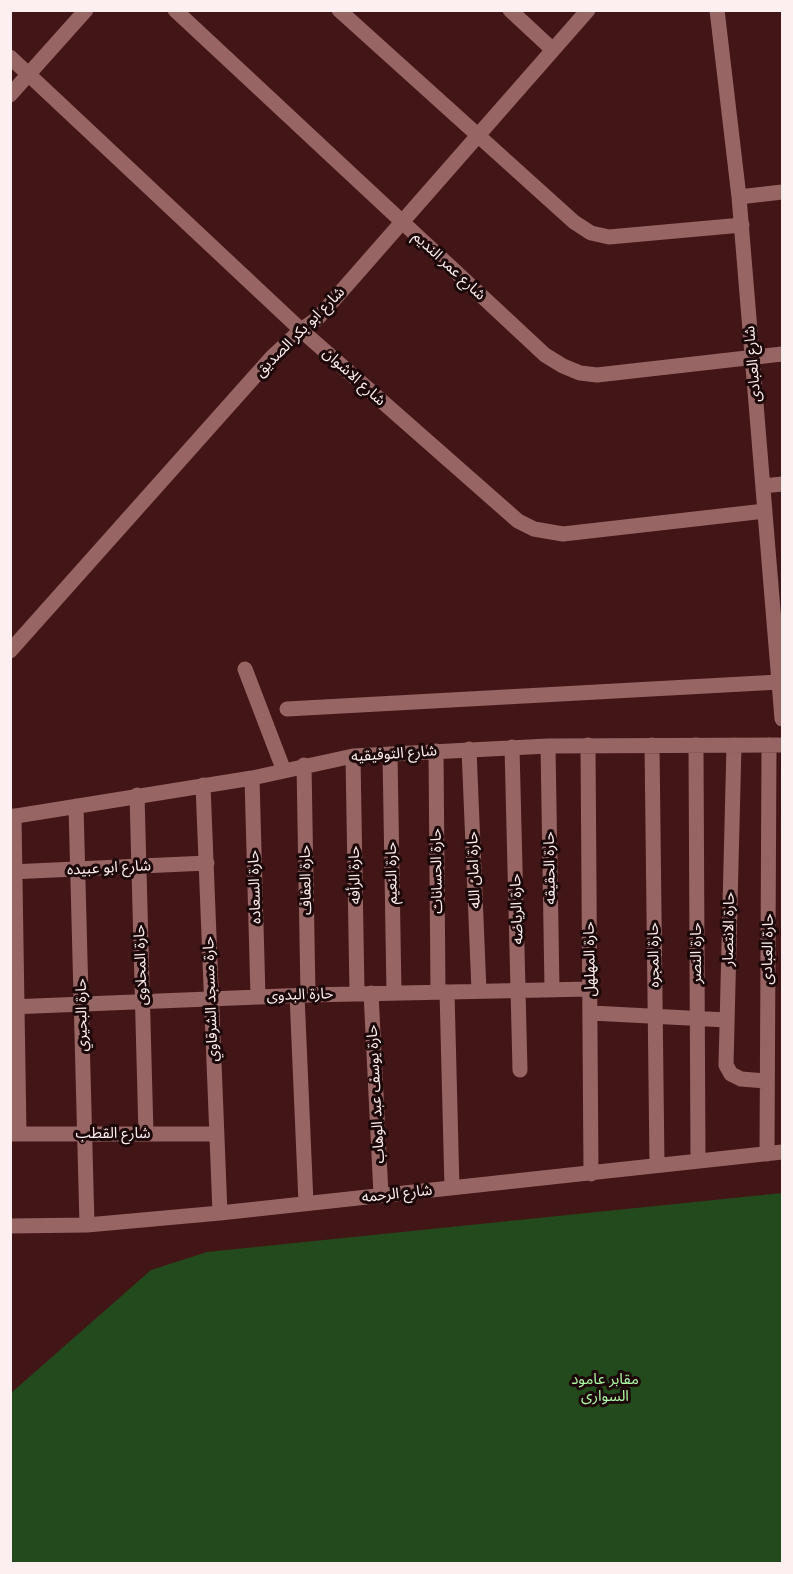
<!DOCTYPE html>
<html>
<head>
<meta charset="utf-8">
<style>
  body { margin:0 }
  #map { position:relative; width:793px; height:1574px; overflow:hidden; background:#421516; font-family:"PT Sans",sans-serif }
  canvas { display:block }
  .frame { position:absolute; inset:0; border:12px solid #fdefef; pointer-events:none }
</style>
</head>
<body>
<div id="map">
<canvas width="793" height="1574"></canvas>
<div class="frame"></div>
</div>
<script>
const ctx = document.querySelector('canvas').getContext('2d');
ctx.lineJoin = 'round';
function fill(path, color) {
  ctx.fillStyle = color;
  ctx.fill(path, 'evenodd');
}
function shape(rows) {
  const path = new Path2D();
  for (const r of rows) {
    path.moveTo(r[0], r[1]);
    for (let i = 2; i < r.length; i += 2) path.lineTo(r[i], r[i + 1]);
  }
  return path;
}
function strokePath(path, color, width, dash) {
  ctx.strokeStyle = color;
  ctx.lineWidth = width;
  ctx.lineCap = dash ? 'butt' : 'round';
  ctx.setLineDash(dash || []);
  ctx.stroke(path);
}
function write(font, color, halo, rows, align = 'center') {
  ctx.font = font + ' "PT Sans","Noto Sans Arabic",sans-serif';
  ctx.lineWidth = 6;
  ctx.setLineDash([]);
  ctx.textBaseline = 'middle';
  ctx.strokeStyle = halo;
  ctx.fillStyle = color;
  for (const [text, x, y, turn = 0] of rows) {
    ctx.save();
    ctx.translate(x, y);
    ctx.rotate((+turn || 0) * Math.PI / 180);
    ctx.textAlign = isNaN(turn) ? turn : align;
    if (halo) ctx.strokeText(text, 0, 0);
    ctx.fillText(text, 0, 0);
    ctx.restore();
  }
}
fill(shape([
  [782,1193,782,1563,11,1563,11,1393,151,1270,207,1252]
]), '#234a1d');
strokePath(shape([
  [175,10,545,355,563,366,580,373,597,375,782,354],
  [339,10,574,222,591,233,609,237,742,225],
  [510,10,553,50],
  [717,10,739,197,782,719],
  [10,57,301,330,518,521,534,529,563,534,765,511],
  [10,95,86,10],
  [739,197,782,192],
  [763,486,782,484],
  [10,651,272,357,301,330,317,319,588,10],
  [245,669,284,771],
  [287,709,779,682],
  [588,745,591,1174],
  [652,745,657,1165],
  [696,745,698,1161],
  [734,745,726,1065,731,1074,741,1079,766,1081],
  [548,746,552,989],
  [512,747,520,1070],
  [469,749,479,991],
  [436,751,438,992],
  [390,754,394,993],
  [353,756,357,993],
  [304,765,308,995],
  [252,778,258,997],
  [203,785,220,1213],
  [137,795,146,1134],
  [76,806,87,1225],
  [14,816,19,1134],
  [10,817,252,778,353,756,548,746,782,745],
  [10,872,207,863],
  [447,992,452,1188],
  [371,993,381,1195],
  [297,995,306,1203],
  [10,1007,308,995,590,989],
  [591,1013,727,1020],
  [10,1134,216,1134],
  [767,1154,769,745],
  [10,1226,87,1225,220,1213,782,1152]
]), '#966564', 15);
write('15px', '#fdefef', '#1c0808', [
  ["شارع عمر النديم",449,266,43],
  ["شارع ابو بكر الصديق",300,332,-45],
  ["شارع العبادى",753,364,-95],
  ["شارع الاشوان",354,377,42],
  ["شارع التوفيقيه",394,754,-4],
  ["شارع ابو عبيده",109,868,-3],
  ["حارة الحقيقه",550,868,-91],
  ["حارة امان الله",474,870,-92],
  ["حارة الحسانات",437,871,-91],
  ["حارة النعيم",392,873,-91],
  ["حارة الرأفه",355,875,-91],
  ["حارة العفاف",306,880,-91],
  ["حارة السعاده",255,887,-92],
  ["حارة الرياضه",517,909,-92],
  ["حارة الانتصار",729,929,-89],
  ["حارة العبادى",768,949,-89],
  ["حارة النصر",697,953,-90],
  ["حارة المجره",654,955,-91],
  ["حارة المهلهل",590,959,-91],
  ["حارة المحلاوى",141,965,-92],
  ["حارة البدوى",300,995,-2],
  ["حارة مسجد الشرقاوي",211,999,-92],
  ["حارة البحيري",82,1015,-91],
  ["حارة يوسف عبد الوهاب",376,1094,-93],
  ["شارع القطب",113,1134],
  ["شارع الرحمه",397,1194,-6]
]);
write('15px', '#b0fba5', '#1c0808', [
  ["مقابر عامود",605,1380],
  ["السوارى",605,1397]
]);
</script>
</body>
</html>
